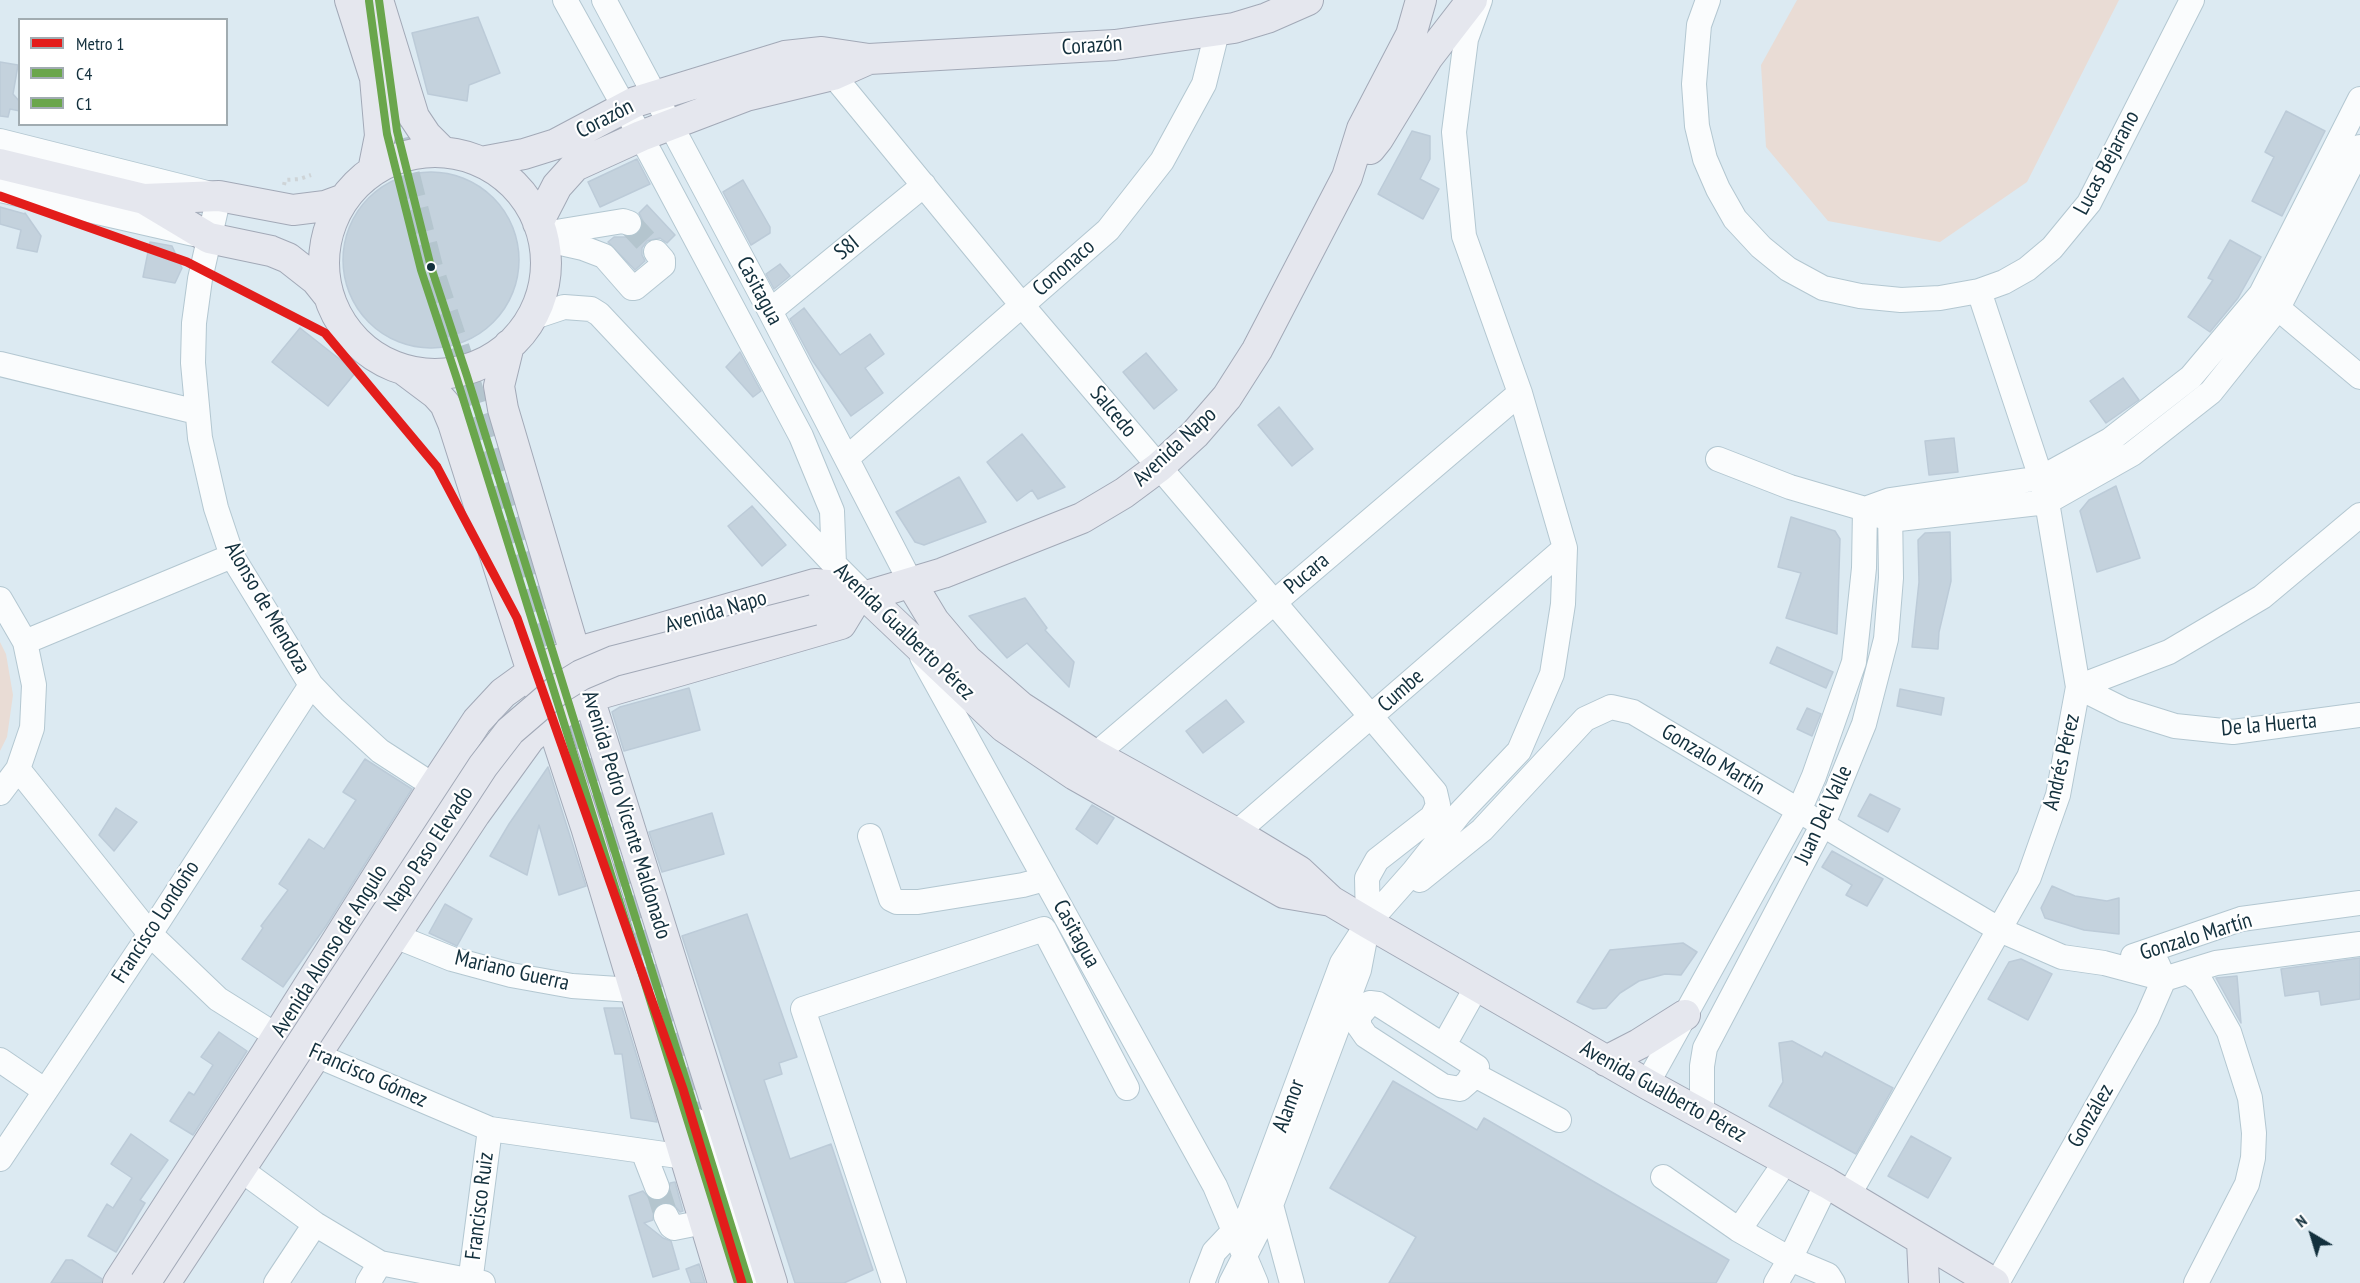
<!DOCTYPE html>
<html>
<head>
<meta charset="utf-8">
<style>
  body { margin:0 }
  #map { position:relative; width:2360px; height:1283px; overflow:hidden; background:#dceaf2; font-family:"PT Sans Narrow",sans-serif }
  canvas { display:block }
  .legend { position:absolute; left:18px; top:18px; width:210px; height:108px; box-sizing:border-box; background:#fff; border:2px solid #a1acb1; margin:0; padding:8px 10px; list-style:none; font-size:18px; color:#13303d }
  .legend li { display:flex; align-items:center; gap:12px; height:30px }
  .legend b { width:30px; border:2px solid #a1acb1 }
  .north { position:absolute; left:2282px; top:1205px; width:60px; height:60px; -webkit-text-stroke:4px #fff; paint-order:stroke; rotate:322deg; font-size:16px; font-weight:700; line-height:24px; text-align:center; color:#13303d }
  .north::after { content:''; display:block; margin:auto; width:21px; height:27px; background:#13303d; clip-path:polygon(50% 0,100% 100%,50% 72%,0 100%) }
</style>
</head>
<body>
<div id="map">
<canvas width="2360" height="1283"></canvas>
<ul class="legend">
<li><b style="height:8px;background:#e31d1b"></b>Metro 1</li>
<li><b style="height:8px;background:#6aa64c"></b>C4</li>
<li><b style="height:8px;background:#6aa64c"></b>C1</li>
</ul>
<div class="north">N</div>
</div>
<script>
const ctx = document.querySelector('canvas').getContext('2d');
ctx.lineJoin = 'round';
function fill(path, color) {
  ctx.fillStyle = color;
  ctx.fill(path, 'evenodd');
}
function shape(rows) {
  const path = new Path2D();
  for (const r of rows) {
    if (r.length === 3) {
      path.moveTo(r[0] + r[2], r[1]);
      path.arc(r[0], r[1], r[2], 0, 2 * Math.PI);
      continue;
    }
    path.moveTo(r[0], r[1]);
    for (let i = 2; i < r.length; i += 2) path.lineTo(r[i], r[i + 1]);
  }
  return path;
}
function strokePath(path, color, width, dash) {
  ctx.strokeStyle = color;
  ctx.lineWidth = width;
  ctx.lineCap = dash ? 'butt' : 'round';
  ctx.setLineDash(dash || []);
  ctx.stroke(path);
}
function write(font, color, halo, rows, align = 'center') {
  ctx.font = font + ' "PT Sans Narrow",sans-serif';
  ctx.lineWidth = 4.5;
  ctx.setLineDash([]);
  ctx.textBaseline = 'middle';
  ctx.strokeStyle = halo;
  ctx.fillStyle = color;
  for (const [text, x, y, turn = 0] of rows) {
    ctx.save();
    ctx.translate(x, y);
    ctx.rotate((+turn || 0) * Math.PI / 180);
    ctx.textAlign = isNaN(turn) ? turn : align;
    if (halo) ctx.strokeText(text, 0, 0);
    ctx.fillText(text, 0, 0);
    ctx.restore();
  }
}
fill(shape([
  [1797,0,2119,0,2027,182,1940,242,1828,221,1766,147,1761,65],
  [0,642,6,654,13,695,7,737,0,751]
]), '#e9dcd5');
const building = shape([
  [478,17,500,73,469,85,467,101,428,94,412,33,478,17],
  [0,62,18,65,13,94,20,102,20,111,10,109,8,117,0,116,0,62],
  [2286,111,2325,131,2282,216,2252,201,2274,157,2265,152,2286,111],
  [1412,131,1430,136,1430,159,1420,179,1439,189,1423,219,1378,194,1412,131],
  [637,159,650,184,600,207,588,182,637,159],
  [431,260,88],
  [743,180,770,227,770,233,751,245,723,192,743,180],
  [647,205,675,235,667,243,660,238,647,241,642,248,642,255,645,261,635,270,608,242,614,237,631,237,639,233,643,221,639,213,647,205],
  [0,207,25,214,25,213,41,236,37,252,17,248,21,230,0,224,0,207],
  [2230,240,2261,257,2238,298,2210,332,2188,317,2213,280,2208,278,2230,240],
  [150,242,172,246,182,268,175,283,143,277,150,242],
  [780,264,790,276,774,289,766,274,780,264],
  [804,308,840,355,870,334,884,354,865,368,883,393,851,416,812,360,790,319,804,308],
  [300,328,356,372,328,406,272,362,300,328],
  [740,352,761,391,753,397,726,367,740,352],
  [1146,353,1177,390,1154,409,1123,372,1146,353],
  [2123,378,2139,400,2106,423,2090,401,2123,378],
  [1279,407,1313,449,1292,466,1258,425,1279,407],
  [1022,434,1065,487,1038,499,1032,490,1017,501,987,462,1022,434],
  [1954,438,1958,472,1929,475,1925,441,1954,438],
  [959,477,986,522,924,545,915,542,896,512,959,477],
  [2116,486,2140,558,2097,572,2080,511,2089,500,2116,486],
  [752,506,786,545,762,566,728,526,752,506],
  [1791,517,1835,531,1840,539,1837,634,1786,618,1801,573,1778,567,1791,517],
  [1950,532,1951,581,1939,632,1938,649,1912,647,1919,582,1918,540,1925,533,1950,532],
  [1025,598,1047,628,1045,630,1074,662,1069,687,1027,643,1007,658,969,616,1025,598],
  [1777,647,1833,672,1826,688,1770,663,1777,647],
  [689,688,700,730,624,751,612,712,620,707,689,688],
  [1900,689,1944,698,1941,715,1897,706,1900,689],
  [1226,700,1244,722,1203,753,1186,731,1226,700],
  [1807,708,1821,714,1812,736,1797,729,1807,708],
  [365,759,412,789,326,926,283,987,242,959,263,928,261,926,288,890,279,884,309,839,324,849,356,800,343,792,365,759],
  [548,767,586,886,559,895,539,825,527,875,490,856,509,824,548,767],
  [1870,794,1900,809,1888,832,1858,816,1870,794],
  [1092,805,1114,818,1097,844,1076,829,1092,805],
  [116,808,137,822,114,851,99,835,116,808],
  [712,813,724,854,662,872,649,832,712,813],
  [1832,851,1883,879,1867,906,1846,895,1852,885,1822,867,1832,851],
  [2052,886,2075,896,2107,901,2119,898,2119,934,2084,930,2045,918,2041,908,2052,886],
  [445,904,472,919,457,946,429,933,445,904],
  [747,914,797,1057,779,1063,782,1074,764,1080,790,1159,831,1144,873,1270,844,1283,795,1283,682,936,747,914],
  [1683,943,1697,952,1681,975,1665,974,1639,981,1620,993,1606,1008,1593,1009,1577,1002,1610,950,1683,943],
  [2360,958,2360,999,2321,1005,2319,991,2285,996,2281,969,2360,958],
  [2021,959,2052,974,2028,1020,1988,999,2009,962,2021,959],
  [2237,976,2241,1023,2216,978,2237,976],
  [604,1008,622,1008,657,1122,631,1118,622,1054,615,1054,604,1008],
  [219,1032,247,1051,193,1135,170,1121,189,1092,194,1095,213,1065,201,1057,219,1032],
  [1792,1041,1822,1057,1825,1052,1893,1088,1856,1154,1769,1106,1783,1082,1779,1043,1792,1041],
  [1393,1081,1477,1130,1484,1118,1729,1260,1716,1283,1389,1283,1416,1237,1330,1188,1393,1081],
  [131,1134,168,1160,140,1200,145,1203,116,1252,88,1236,107,1204,113,1208,132,1178,111,1164,131,1134],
  [1911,1136,1951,1158,1928,1198,1888,1176,1911,1136],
  [675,1182,683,1211,680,1212,673,1204,660,1203,654,1209,653,1220,644,1223,663,1238,671,1241,679,1269,653,1277,629,1196,643,1191,649,1198,662,1200,668,1195,670,1183,675,1182],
  [66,1260,72,1260,102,1279,101,1283,51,1283,66,1260],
  [699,1264,705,1283,691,1283,686,1269,699,1264]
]);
fill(building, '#c4d2dd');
strokePath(building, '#bccbd8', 1.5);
strokePath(shape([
  [388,68,397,131,431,267,467,376,697,1121],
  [629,223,656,252],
  [657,1187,666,1216]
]), '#b4c5ce', 24, [24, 12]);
const minor = shape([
  [565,0,651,155,801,436,832,511,834,564],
  [604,0,770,311,911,583],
  [1708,0,1699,25,1694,84,1697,126,1705,159,1718,189,1735,219,1761,247,1788,269,1823,288,1860,296,1901,300,1940,298,1979,291,2004,282,2027,269,2052,248,2089,203,2192,0],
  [833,75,1021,304,1435,792,1438,805,1432,817,1377,860,1367,878,1368,923,1359,970,1271,1205,1231,1283],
  [0,141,219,196,200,279,194,323,193,363,200,438,216,508,232,556,311,685,333,708,380,751,434,786],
  [0,190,194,234],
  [543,231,556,232,623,221,629,223],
  [543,239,583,248,604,256,632,288,635,288,663,265,663,260,656,252],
  [2267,299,2360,377],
  [770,311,924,185],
  [531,318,564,307,591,309,599,314,834,564,867,597],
  [0,364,197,412],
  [847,458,1108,230,1162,161,1204,84,1217,32],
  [1718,459,1790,487,1865,509,1890,520,2047,502,2132,454,2211,392,2278,308,2360,147],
  [1865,509,1890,500,2041,478,2110,440,2191,377,2261,294,2360,99],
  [0,599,25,642,34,685,32,728,18,769,0,793],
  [25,642,232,556],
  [922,657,1215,1186,1256,1283],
  [2078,687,2169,652,2262,597,2360,515],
  [2078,687,2124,710,2175,726,2233,732,2360,715],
  [1095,755,1520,393],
  [18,769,150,934,218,999,277,1036,316,1055,490,1129,685,1157],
  [1236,833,1565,548],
  [870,836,891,899,897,902,918,902,1023,885,1045,879],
  [1420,880,1482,830,1585,719,1611,707,1633,712,2000,930,2062,957,2104,963,2164,979,2216,963,2360,944],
  [395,936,452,959,511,975,572,986,633,990],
  [2133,956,2241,919,2360,903],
  [2188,972,2201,982,2229,1032,2250,1098,2254,1133,2253,1158,2247,1184,2196,1283],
  [1370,1003,1378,1004,1477,1067,1468,1082,1460,1089,1443,1086,1366,1036,1359,1026,1359,1016,1370,1003],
  [1444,1045,1477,986],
  [0,1060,44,1090],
  [1473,1074,1559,1120],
  [1647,1084,1802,804,1814,776,1854,662,1864,568,1865,509],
  [1702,1114,1702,1066,1705,1048,1823,824,1864,724,1886,639,1891,578,1890,506],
  [697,1121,749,1283],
  [643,1151,657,1187],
  [0,1159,150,934,311,685],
  [240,1169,315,1224,380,1263,483,1283],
  [1663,1177,1739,1230,1790,1259,1828,1275,1833,1283],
  [1848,1196,2029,877,2058,795,2078,687,2047,502,2041,478,1979,291],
  [1271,1205,1292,1283],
  [666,1216,671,1226,674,1228,704,1222],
  [1739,1230,1786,1161],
  [276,1283,315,1224],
  [368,1283,380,1263],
  [470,1283,490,1129],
  [894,1283,803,1009,1044,929,1127,1088],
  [1202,1283,1214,1252,1248,1216,1342,963,1368,923,1414,871,1460,813,1519,751,1552,674,1563,604,1565,548,1520,393,1464,236,1454,132,1466,39,1480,0],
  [1776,1283,1790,1259,1827,1183],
  [1997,1283,2147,1018,2164,979,2157,963,2141,954]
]);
const major = shape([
  [350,0,375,78,380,136,373,171],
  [378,0,414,117,426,135,443,152],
  [1370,149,1378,139,1428,57,1472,0],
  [435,263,111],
  [481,162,524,154,556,144,635,102,785,56,822,52,869,59,1115,45,1234,28,1267,18,1308,0],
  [0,164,144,199,219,196,293,210,325,206,344,199],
  [144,199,209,238,271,251,288,258,316,280,328,295],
  [538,223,557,186,575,166,641,136,746,96,833,75,869,59],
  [509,345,499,386,503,409,575,653,772,1283],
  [404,370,436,394,445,404,453,423,532,672,551,720,586,827,723,1283],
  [911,583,934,621,967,660,1021,707,1095,755,1236,833,1299,871,1331,901,1368,923,1647,1084,1827,1183,1994,1283],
  [867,597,1004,727,1075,775,1284,893,1331,901],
  [836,605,943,573,1082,518,1124,493,1159,467,1195,434,1227,397,1257,350,1347,177,1362,129,1411,35,1421,0],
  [1606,1061,1639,1044,1685,1015],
  [1922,1241,1924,1283],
  [118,1283,266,1054,434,786,477,721,503,693,532,672,575,653,815,584,828,585,855,601],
  [165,1283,475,814,530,738,551,720,589,697,841,624,855,601]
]);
strokePath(minor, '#b3c7d1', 26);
strokePath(major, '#a2a9b7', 32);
strokePath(shape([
  [284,185,285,180,300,179,311,175]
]), '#ced4d7', 4, [3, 4.5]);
strokePath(minor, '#fafcfd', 24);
strokePath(major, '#e5e7ee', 30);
const majorBridge = shape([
  [145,1283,483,766,510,731,560,688,581,675,614,661,813,610]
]);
strokePath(majorBridge, '#a2a9b7', 32, []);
strokePath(majorBridge, '#e5e7ee', 30);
strokePath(shape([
  [379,0,397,131,431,267,467,376,749,1283]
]), '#6aa64c', 8);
strokePath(shape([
  [369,1,387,134,421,270,457,379,738,1283]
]), '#6aa64c', 8);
strokePath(shape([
  [0,196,187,262,325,333,437,467,517,618,683,1089,742,1283]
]), '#e31d1b', 9);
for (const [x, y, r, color] of [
  [431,267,5,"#13303d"]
]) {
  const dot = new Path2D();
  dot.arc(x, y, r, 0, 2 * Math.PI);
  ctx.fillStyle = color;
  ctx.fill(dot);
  strokePath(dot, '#fff', 2);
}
write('22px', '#13303d', '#fff', [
  ["Corazón",1092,46,-4],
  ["Corazón",605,119,-27],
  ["Lucas Bejarano",2107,163,-62],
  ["S8I",847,248,-39],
  ["Cononaco",1064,268,-41],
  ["Casitagua",759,291,62],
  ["Salcedo",1113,412,50],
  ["Avenida Napo",1175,447,-43],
  ["Pucara",1307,574,-40],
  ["Alonso de Mendoza",267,608,60],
  ["Avenida Napo",716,612,-16],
  ["Avenida Gualberto Pérez",904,632,44],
  ["Cumbe",1401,691,-41],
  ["De la Huerta",2269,725,-5],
  ["Gonzalo Martín",1713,760,31],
  ["Andrés Pérez",2062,762,-77],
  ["Avenida Pedro Vicente Maldonado",626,815,73],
  ["Juan Del Valle",1824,815,-65],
  ["Napo Paso Elevado",429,849,-57],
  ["Francisco Londoño",156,922,-57],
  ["Casitagua",1076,934,61],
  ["Gonzalo Martín",2196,937,-17],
  ["Avenida Alonso de Angulo",330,951,-58],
  ["Mariano Guerra",512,971,13],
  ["Francisco Gómez",368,1076,24],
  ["Avenida Gualberto Pérez",1663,1092,29],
  ["Alamor",1289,1106,-70],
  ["González",2091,1116,-60],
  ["Francisco Ruiz",480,1206,-83]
]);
</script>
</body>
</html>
